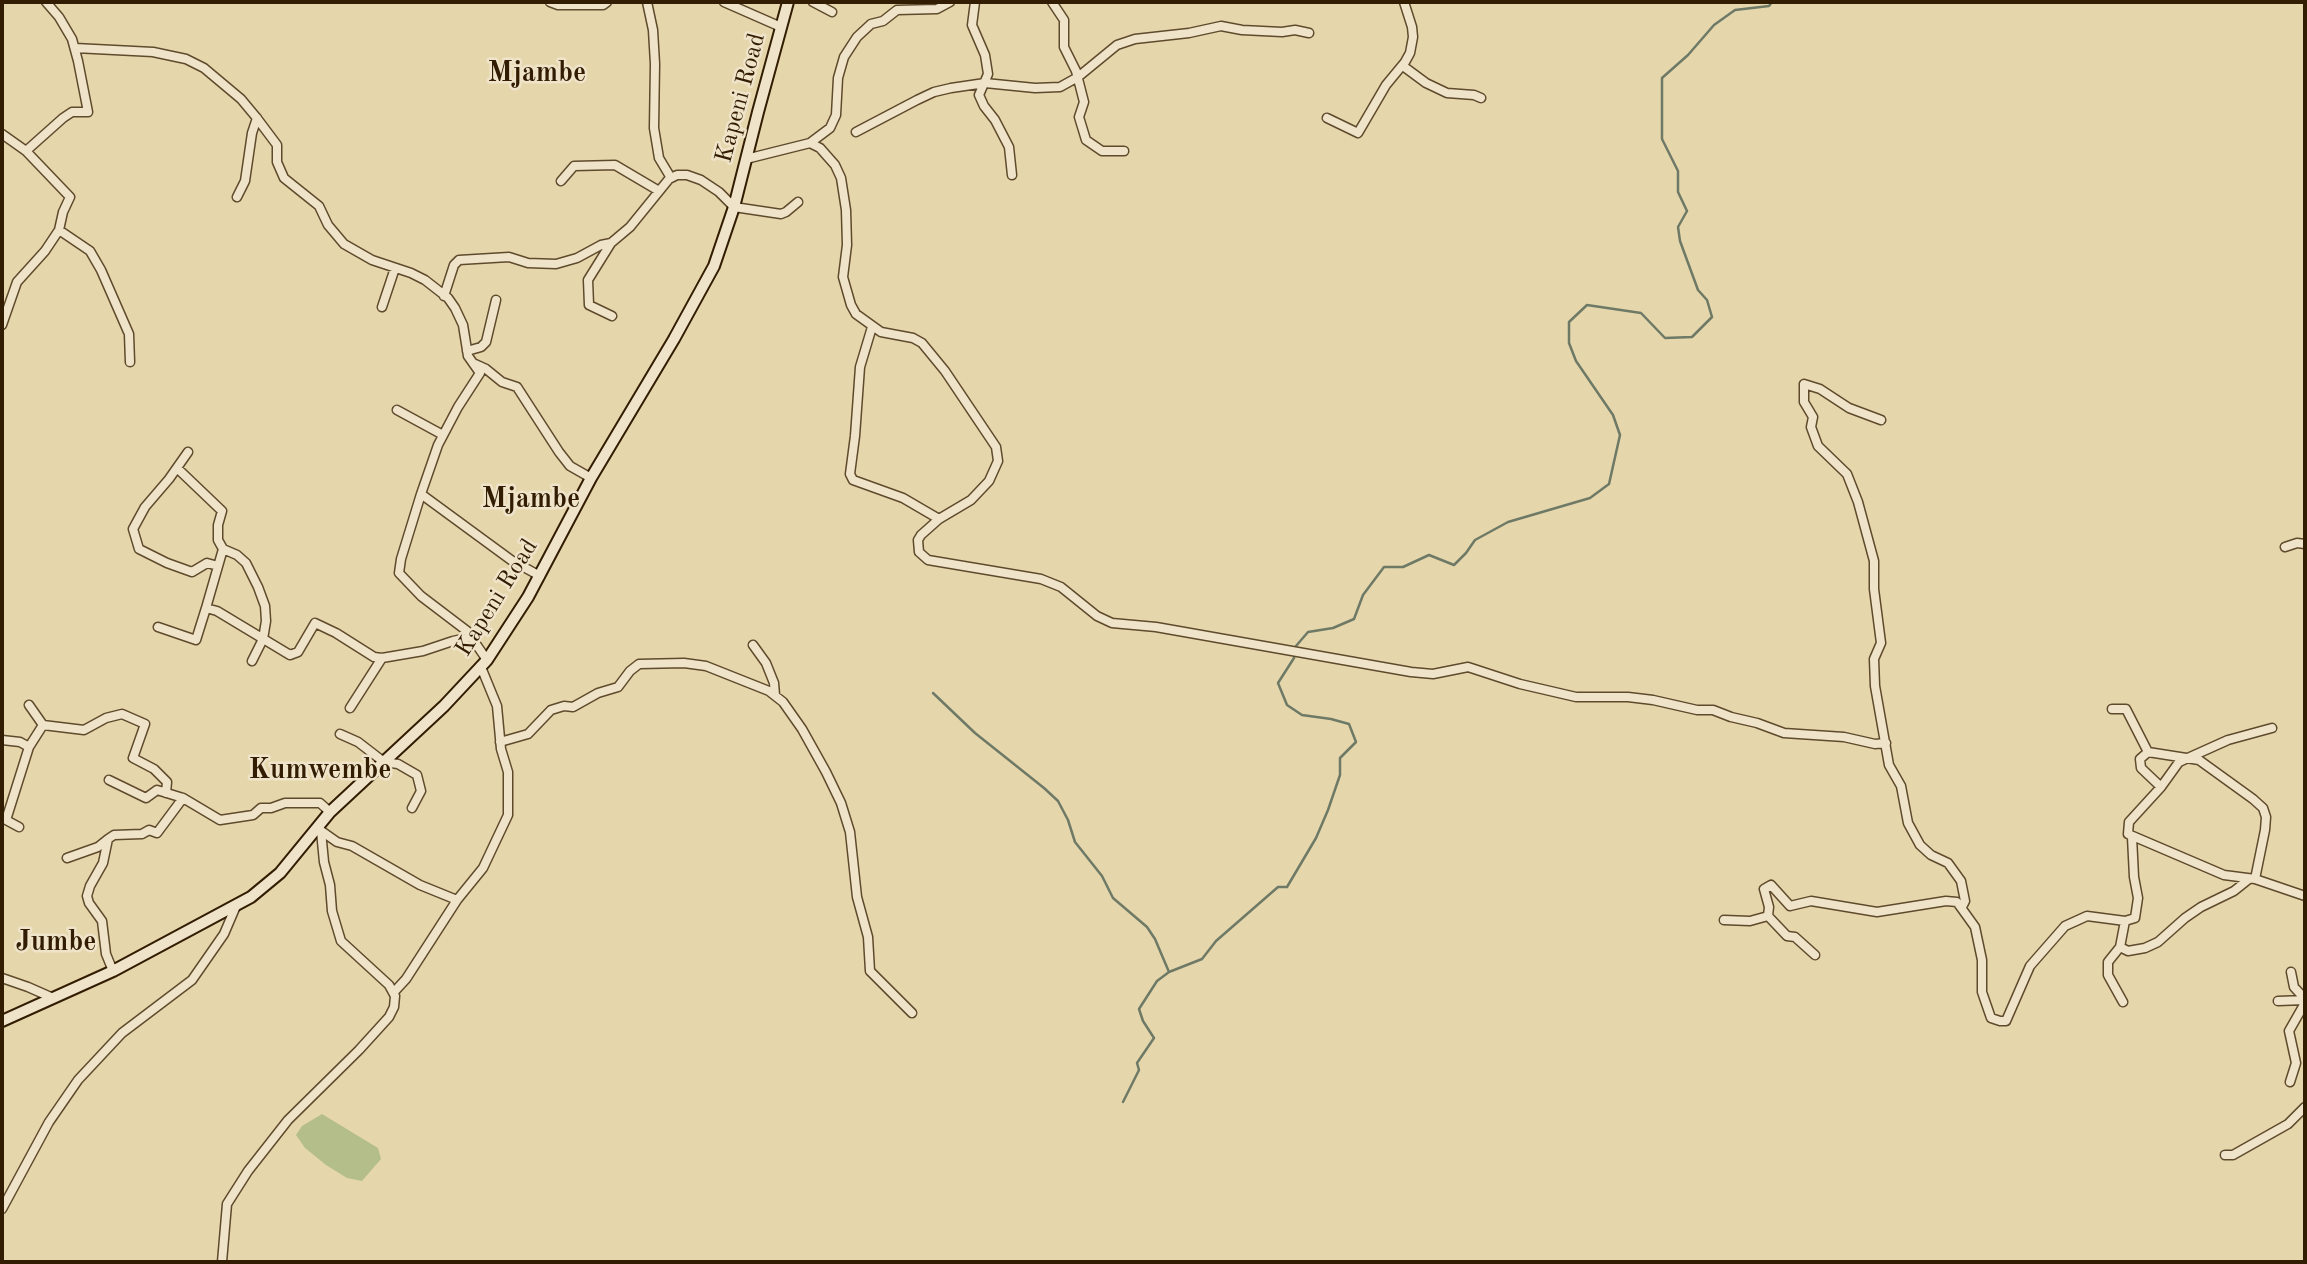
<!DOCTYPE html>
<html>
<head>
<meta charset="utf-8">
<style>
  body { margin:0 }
  #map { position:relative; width:2307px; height:1264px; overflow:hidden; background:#e6d6ac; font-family:"Old Standard TT",serif }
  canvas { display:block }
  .frame { position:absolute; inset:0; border:4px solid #321c02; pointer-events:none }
</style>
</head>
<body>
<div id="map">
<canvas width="2307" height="1264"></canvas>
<div class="frame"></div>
</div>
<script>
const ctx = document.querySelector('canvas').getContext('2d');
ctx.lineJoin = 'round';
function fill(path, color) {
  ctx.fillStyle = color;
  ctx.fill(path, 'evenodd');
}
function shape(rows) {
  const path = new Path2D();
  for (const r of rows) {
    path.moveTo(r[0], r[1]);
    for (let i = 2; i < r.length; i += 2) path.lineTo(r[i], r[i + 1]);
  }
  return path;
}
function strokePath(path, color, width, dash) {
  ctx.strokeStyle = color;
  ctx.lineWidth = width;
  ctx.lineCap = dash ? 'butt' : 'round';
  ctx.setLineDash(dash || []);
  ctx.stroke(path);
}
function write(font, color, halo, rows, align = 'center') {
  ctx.font = font + ' "Old Standard TT",serif';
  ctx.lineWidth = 5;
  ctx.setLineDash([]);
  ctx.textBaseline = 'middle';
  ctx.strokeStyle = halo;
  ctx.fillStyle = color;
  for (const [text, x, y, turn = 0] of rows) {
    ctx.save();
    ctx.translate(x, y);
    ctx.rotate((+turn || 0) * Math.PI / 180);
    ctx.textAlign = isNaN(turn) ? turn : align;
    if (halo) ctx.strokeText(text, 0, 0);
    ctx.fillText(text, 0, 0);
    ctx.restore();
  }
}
fill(shape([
  [322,1114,378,1148,381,1159,362,1181,347,1178,326,1165,305,1148,296,1135,302,1126]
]), '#b4be8a');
strokePath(shape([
  [933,693,975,733,1044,788,1058,801,1068,820,1075,842,1102,876,1113,898,1147,927,1155,939,1169,972,1157,981,1139,1009,1143,1021,1154,1038,1137,1063,1139,1070,1123,1102],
  [1169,972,1202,959,1216,941,1278,887,1287,887,1316,838,1328,810,1340,775,1340,758,1356,742,1349,724,1331,719,1302,715,1287,705,1278,683,1294,658,1296,646,1308,632,1333,628,1354,619,1363,595,1384,567,1403,567,1429,555,1454,565,1466,553,1475,540,1508,522,1590,498,1609,484,1620,435,1613,415,1576,361,1569,343,1569,322,1587,305,1641,313,1665,338,1692,337,1712,317,1707,300,1698,290,1680,241,1678,227,1687,211,1678,192,1678,171,1662,139,1662,78,1688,55,1714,25,1735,10,1769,6,1772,2]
]), '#6e7a66', 2.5);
const street = shape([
  [550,2,558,5,603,5,607,2],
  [647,2,653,30,655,64,654,128,659,158,671,178],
  [724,2,781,27],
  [813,2,832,12],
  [975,2,972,25,985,55,988,74,979,95,984,106,995,120,1009,147,1012,175],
  [1052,2,1064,20,1064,47,1076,71,1084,102,1079,117,1086,140,1102,151,1124,151],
  [75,48,153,52,186,59,204,68,241,99,256,117,277,145,277,162,284,178,319,206,328,225,344,244,372,260,411,273,425,280,448,298,455,308,463,325,468,356,480,373,458,407,438,445,421,494,401,559,399,573,421,596,467,631,487,660],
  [1403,66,1426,83,1447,93,1474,95,1481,98],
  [1327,118,1358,133,1386,85,1405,62,1410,53,1413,37,1412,27,1404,2],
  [856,132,917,100,934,92,951,88,985,83,1035,88,1060,87,1078,77,1117,45,1135,39,1189,33,1221,26,1242,30,1282,32,1295,30,1309,33],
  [2,134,26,151,70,197,63,212,59,230,45,251,17,282,2,325],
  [810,143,830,128,836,115,838,78,844,57,857,37,871,24,883,21,897,10,937,9,950,2],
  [26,151,63,118,72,112,88,112,78,61,72,39,59,17,46,2],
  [746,159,810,143,820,148,835,165,841,178,846,210,847,245,843,277,851,305,856,314,881,332,913,338,922,343,945,371,996,447,998,461,989,481,971,500,939,519,921,535,918,540,919,552,928,560,1041,579,1061,587,1097,616,1112,623,1156,627,1411,672,1433,674,1468,667,1520,684,1576,697,1628,697,1653,700,1697,710,1713,710,1731,717,1757,723,1784,733,1844,737,1875,744,1886,743],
  [561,181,574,166,615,165,659,191],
  [237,197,245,181,252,133,257,118],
  [59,230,90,251,101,270,129,334,130,362],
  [611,243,588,280,589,305,612,316],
  [444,296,454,265,459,260,509,257,528,263,556,264,577,258,601,245,611,243,630,227,669,179,677,175,687,175,701,180,719,192,734,207,781,214,786,212,798,202],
  [382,307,395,268],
  [872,327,860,367,855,436,850,474,853,480,903,498,939,519],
  [467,351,481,347,486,342,496,300],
  [475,364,486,369,502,382,517,387,559,452,570,466,591,478],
  [397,410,443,435],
  [1881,420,1849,408,1820,389,1804,384,1804,402,1813,417,1811,427,1818,446,1847,474,1858,502,1874,561,1874,589,1881,643,1874,659,1875,686,1889,765,1901,786,1908,823,1920,845,1931,855,1948,863,1961,881,1965,901,1962,907],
  [188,452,169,479,145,507,133,529,139,549,167,563,192,572,207,563,218,566],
  [177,468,222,511,218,525,218,540,223,549,206,608],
  [421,494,511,560,540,576],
  [2285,547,2297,543,2305,544],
  [223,549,237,555,246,563,258,587,265,606,266,621,263,639,252,661],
  [158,627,196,640,206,608,217,611,290,655,298,652,315,623,336,633,374,657,382,658,423,651,453,641,471,637],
  [753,645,766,663,774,683,775,695],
  [29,705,43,725,84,730,106,718,122,714,145,724,133,758,154,769,167,782,166,793],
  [350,708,382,658],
  [2112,709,2126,709,2148,752,2199,760,2253,799,2263,808,2266,817,2265,830,2255,879],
  [2272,728,2228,740,2179,762,2161,787,2129,822,2128,834,2224,875,2255,879,2305,896],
  [340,734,358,742,384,762,398,764,417,775,421,791,412,808],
  [2,740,20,742,29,747,43,725],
  [500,742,528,734,551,710,564,706,573,707,598,693,618,687,630,671,639,664,684,663,706,666,769,691,783,702,802,729,826,772,841,803,850,832,857,897,868,937,870,971,912,1013],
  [2148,752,2140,759,2141,768,2161,787],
  [109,780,146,798,157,790,183,798,220,820,253,815,261,808,271,808,285,803,320,803,330,812],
  [19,827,6,820,29,747],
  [320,830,337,842,352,846,420,885,457,900],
  [108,839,114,835,142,834,149,830,157,833,183,798],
  [67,858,98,847,108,839,103,863,90,886,87,896,89,903,102,921,106,954,113,971],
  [1768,916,1769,907,1764,889,1771,885,1790,906,1811,901,1877,912,1946,901,1957,902,1975,927,1982,960,1982,992,1991,1018,2000,1021,2006,1021,2030,966,2065,926,2087,916,2125,921,2120,947,2108,962,2108,975,2123,1002],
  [1724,920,1750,921,1768,916,1787,936,1795,937,1815,955],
  [2125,921,2135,918,2138,898,2134,877,2132,837],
  [2120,947,2128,951,2145,948,2158,942,2185,918,2201,907,2234,891,2249,879],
  [2291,972,2294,987,2305,999],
  [2,978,28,987,53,998],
  [394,992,406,979,457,900,483,868,508,815,508,772,501,749,497,706,481,667],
  [2278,1001,2305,1000],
  [2290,1082,2296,1063,2289,1031,2305,1003],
  [2225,1155,2233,1155,2288,1124,2305,1107],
  [2,1209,49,1122,78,1080,122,1033,192,980,224,934,236,906],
  [222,1262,227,1204,248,1171,288,1120,359,1050,389,1017,394,1007,395,996,389,985,341,941,332,911,330,885,324,862,321,831]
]);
const secondary = shape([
  [2,1021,113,971,251,897,280,873,330,812,444,706,487,660,528,597,591,478,674,339,714,266,734,207,758,112,788,2]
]);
strokePath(street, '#5f4a2c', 11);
strokePath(secondary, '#321c02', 14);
strokePath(street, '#efe4c9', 8);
strokePath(secondary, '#efe4c9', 10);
write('24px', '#321c02', '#efe4c9', [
  ["Kapeni Road",741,98,-75],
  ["Kapeni Road",497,598,-58]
]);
write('bold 28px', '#321c02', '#efe4c9', [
  ["Mjambe",537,74],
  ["Mjambe",531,500],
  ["Kumwembe",320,771],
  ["Jumbe",56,943]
]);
</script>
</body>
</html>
